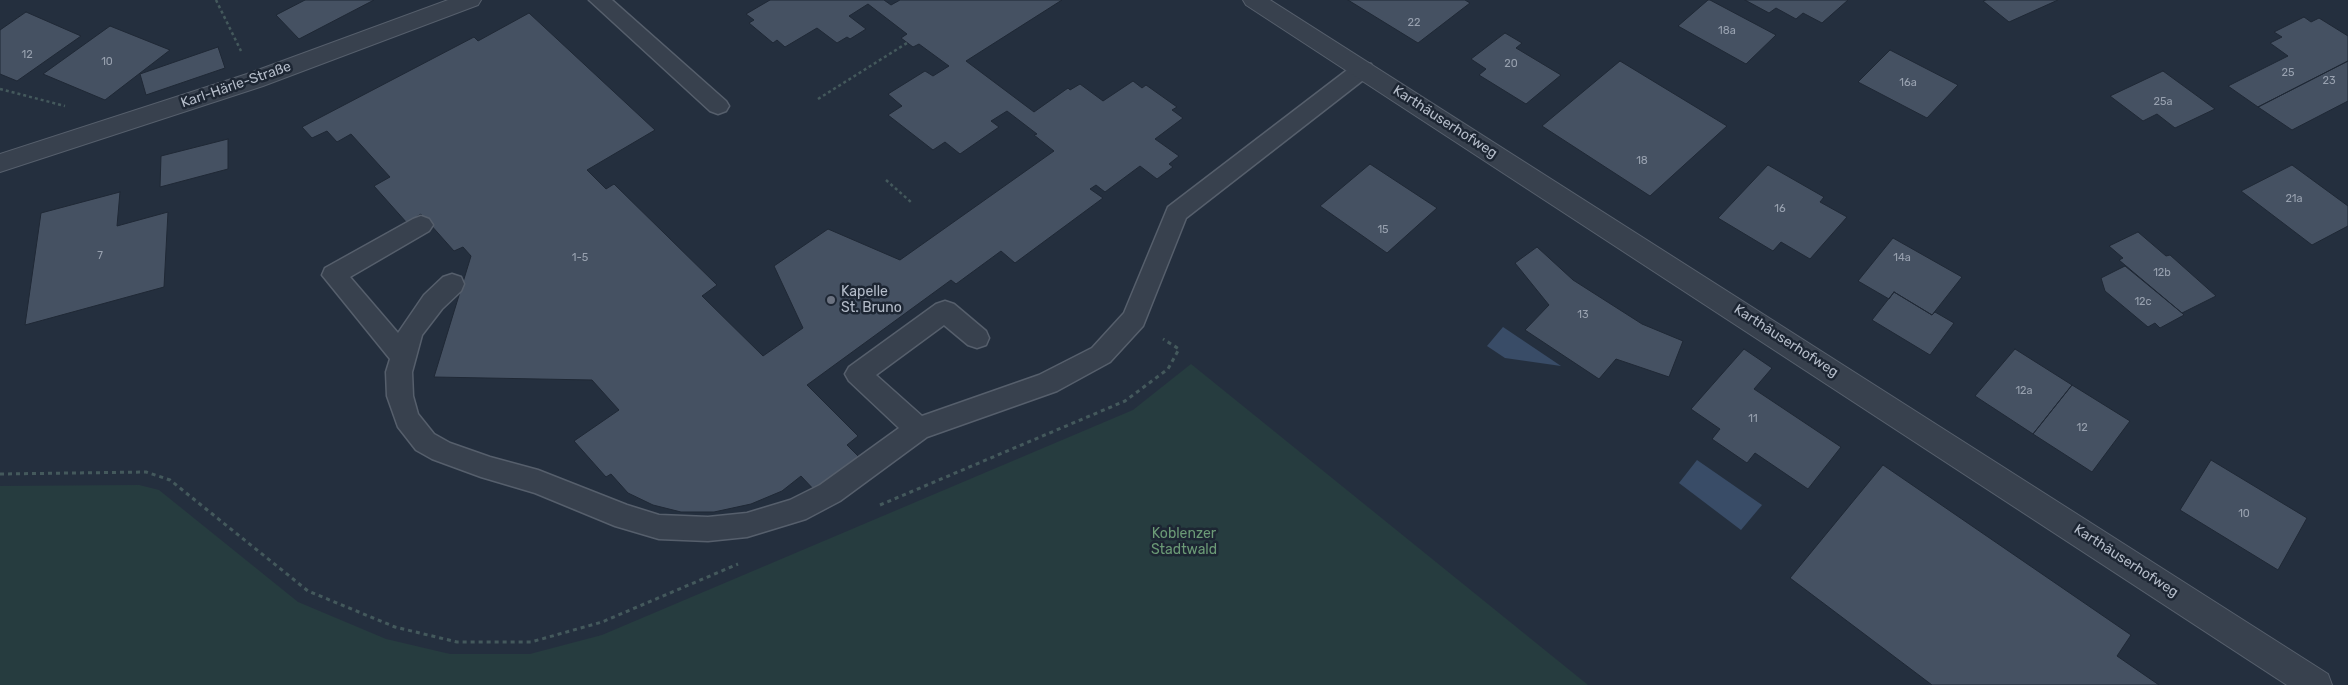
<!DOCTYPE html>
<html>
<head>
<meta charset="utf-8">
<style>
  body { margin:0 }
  canvas { display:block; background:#242f3e }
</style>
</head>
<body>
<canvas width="2348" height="685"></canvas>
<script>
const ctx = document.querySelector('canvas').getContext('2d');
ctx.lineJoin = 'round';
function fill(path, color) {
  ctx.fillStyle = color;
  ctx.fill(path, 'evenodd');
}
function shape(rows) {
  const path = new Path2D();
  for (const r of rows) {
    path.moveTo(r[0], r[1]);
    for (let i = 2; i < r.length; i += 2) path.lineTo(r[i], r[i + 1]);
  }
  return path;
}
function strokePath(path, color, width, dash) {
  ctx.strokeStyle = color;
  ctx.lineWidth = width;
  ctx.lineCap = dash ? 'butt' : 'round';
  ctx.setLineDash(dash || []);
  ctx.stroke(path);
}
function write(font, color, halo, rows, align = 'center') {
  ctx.font = font + ' Rubik,sans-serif';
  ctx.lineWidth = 5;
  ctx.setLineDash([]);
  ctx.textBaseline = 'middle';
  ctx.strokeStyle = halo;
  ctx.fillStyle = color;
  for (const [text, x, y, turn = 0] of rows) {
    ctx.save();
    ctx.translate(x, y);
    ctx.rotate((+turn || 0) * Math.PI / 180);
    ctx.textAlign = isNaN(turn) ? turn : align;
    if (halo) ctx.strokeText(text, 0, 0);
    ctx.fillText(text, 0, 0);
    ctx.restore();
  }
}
fill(shape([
  [1191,364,1588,685,0,685,0,486,139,485,159,490,298,602,386,639,450,654,530,654,602,635,1133,410]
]), '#263c3f');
fill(shape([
  [1503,327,1561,366,1505,358,1487,346],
  [1697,460,1762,505,1741,530,1679,483]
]), '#394c67');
const building = shape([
  [305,0,374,0,299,39,276,15,305,0],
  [770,0,884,0,891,5,900,0,1062,0,966,61,1034,112,1068,88,1070,90,1080,84,1103,101,1133,81,1142,88,1146,85,1177,107,1172,110,1183,118,1155,139,1179,156,1169,164,1173,167,1157,179,1140,166,1105,192,1096,185,1090,189,1103,198,1015,263,1001,251,956,284,951,280,807,385,858,436,847,445,861,459,817,493,801,476,782,491,751,504,714,512,681,512,653,505,628,493,611,474,606,477,574,441,619,410,592,380,434,377,471,256,463,247,454,251,421,214,407,223,374,186,390,177,351,134,337,142,327,131,312,138,302,127,474,37,478,41,529,13,655,130,587,170,606,189,614,184,717,285,702,296,763,356,803,328,774,266,828,229,900,260,1054,151,1034,135,1037,134,1007,111,991,121,999,127,960,154,945,142,933,150,888,115,902,106,888,94,925,71,933,76,949,66,919,44,913,47,901,38,907,34,868,4,849,16,866,29,850,39,847,37,837,43,817,28,785,47,777,40,773,43,749,23,754,20,746,14,770,0],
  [1348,0,1465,0,1470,3,1418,43,1348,0],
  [1708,0,1710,0,1776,35,1746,64,1678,26,1708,0],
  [1745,0,1848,0,1822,23,1803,13,1796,19,1776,8,1769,13,1745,0],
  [1986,0,2058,0,2009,22,1983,1,1986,0],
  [26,12,81,36,17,81,0,74,0,30,26,12],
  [2304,17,2311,22,2319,18,2348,36,2348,61,2258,107,2228,86,2288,56,2270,43,2282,37,2274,32,2304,17],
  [110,26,170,50,105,100,43,74,110,26],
  [1505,33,1522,43,1516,48,1561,75,1526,104,1479,75,1486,69,1471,59,1505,33],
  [218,47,225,68,146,95,140,74,218,47],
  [1890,50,1958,85,1927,118,1858,82,1890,50],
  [1620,61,1727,126,1650,196,1542,126,1620,61],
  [2348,61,2348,101,2292,130,2258,107,2348,61],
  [2163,71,2215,109,2175,128,2157,114,2143,121,2110,96,2163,71],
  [228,139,228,169,160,187,161,156,228,139],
  [1370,164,1437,208,1387,253,1320,206,1370,164],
  [1768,165,1824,197,1820,202,1847,217,1810,259,1781,242,1773,251,1718,218,1768,165],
  [2292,165,2348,206,2348,226,2312,245,2241,191,2292,165],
  [120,192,117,226,168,212,164,287,25,325,41,213,120,192],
  [2138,232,2166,256,2170,255,2216,296,2182,313,2119,260,2123,258,2109,246,2138,232],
  [1893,238,1962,277,1932,315,1894,292,1889,299,1858,281,1893,238],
  [1537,247,1573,280,1642,324,1683,341,1669,377,1616,359,1599,379,1525,330,1549,305,1515,263,1537,247],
  [2125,266,2182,313,2184,315,2160,328,2155,323,2148,327,2105,291,2101,278,2125,266],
  [1894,292,1932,315,1935,312,1954,323,1930,355,1872,320,1894,292],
  [1744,349,1772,368,1754,389,1841,447,1808,489,1755,453,1747,463,1712,439,1720,429,1691,409,1744,349],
  [2015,349,2072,385,2033,434,1975,396,2015,349],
  [2072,385,2130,421,2092,472,2033,434,2072,385],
  [2211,460,2307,518,2278,570,2180,510,2211,460],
  [1883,465,2131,635,2117,656,2159,685,1932,685,1790,578,1883,465]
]);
fill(building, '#455162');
strokePath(building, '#1f2835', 1);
const service = shape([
  [589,0,612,0,726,101,729,106,726,111,718,114,710,111,589,0],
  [1363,62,1371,64,1374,69,1371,74,1186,218,1143,326,1110,362,1057,391,927,437,840,501,806,519,747,537,708,541,659,539,615,526,535,493,481,477,432,459,416,450,398,427,387,396,386,372,390,359,322,275,325,268,413,219,421,216,429,219,433,225,429,231,350,277,398,333,424,295,443,277,452,274,461,277,464,284,461,291,442,309,422,335,412,372,413,396,418,414,434,434,450,443,490,457,538,470,627,505,659,515,708,517,747,513,790,500,820,485,899,428,849,381,845,374,849,367,936,304,945,301,954,304,986,331,989,338,986,345,977,348,968,345,944,325,876,375,922,416,1039,375,1092,348,1124,313,1168,207,1355,64,1363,62]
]);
const minor = shape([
  [448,0,481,0,478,5,263,86,0,172,0,154,247,74,448,0],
  [1243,0,1270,0,2328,674,2332,685,2287,685,1246,5,1243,0]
]);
strokePath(service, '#565f6c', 3);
strokePath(minor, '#565f6c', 2);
strokePath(shape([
  [216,0,241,51],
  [0,89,65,106],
  [818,99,907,43],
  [886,180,912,203]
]), '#44595c', 2.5, [3, 3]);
strokePath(shape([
  [0,474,146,472,170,480,308,591,395,627,457,642,531,642,602,622,738,564],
  [880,505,1125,401,1168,369,1179,349,1163,339]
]), '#44595c', 3, [4, 4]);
fill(service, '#38414e');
fill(minor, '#38414e');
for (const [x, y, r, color] of [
  [831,300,5,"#6b7280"]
]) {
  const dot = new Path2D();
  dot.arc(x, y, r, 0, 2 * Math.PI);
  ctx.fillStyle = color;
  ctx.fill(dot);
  strokePath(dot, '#1d2633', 2);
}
write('11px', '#98a1af', null, [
  ["22",1414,23],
  ["18a",1727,31],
  ["12",27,55],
  ["10",107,62],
  ["20",1511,64],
  ["25",2288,73],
  ["23",2329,81],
  ["16a",1908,83],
  ["25a",2163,102],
  ["18",1642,161],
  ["21a",2294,199],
  ["16",1780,209],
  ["15",1383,230],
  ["7",100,256],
  ["1-5",580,258],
  ["14a",1902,258],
  ["12b",2162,273],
  ["12c",2143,302],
  ["13",1583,315],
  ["12a",2024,391],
  ["11",1753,419],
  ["12",2082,428],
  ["10",2244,514]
]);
write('14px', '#b4bcc9', '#1d2633', [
  ["Karl-Härle-Straße",236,85,-19],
  ["Karthäuserhofweg",1445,122,33],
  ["Karthäuserhofweg",1786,341,33],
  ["Karthäuserhofweg",2126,561,33]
]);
write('14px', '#b4bcc9', '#1d2633', [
  ["Kapelle",841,292],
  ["St. Bruno",841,308]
], 'left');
write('14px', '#6b9a76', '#1d2633', [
  ["Koblenzer",1184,534],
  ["Stadtwald",1184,550]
]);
</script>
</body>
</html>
